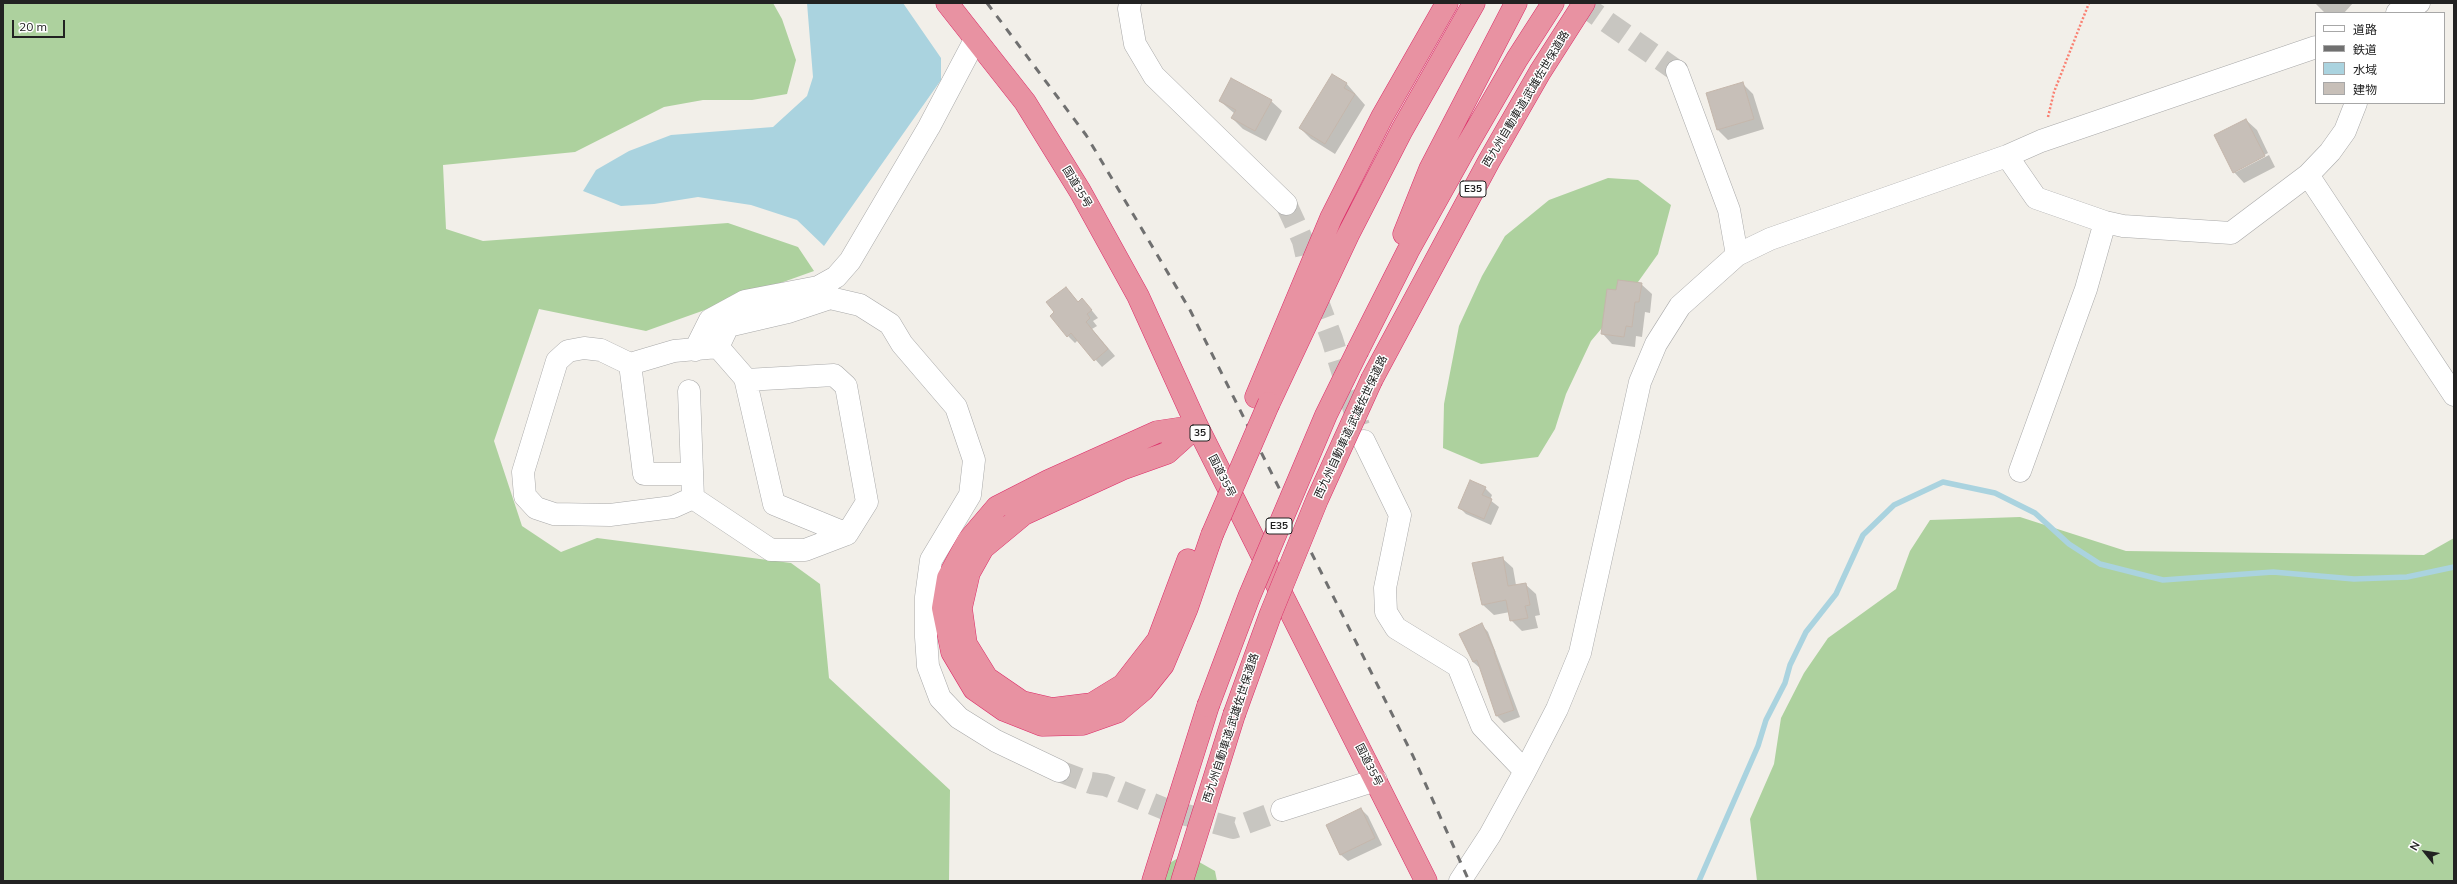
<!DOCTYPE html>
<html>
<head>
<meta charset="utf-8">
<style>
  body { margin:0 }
  #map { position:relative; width:2457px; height:884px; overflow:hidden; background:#f2efe9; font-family:Mulish,"Noto Sans JP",sans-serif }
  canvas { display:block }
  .frame { position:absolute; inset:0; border:4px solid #222; pointer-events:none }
  .legend { position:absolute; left:2315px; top:12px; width:130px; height:92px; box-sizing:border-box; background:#fff; border:1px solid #a7a7a7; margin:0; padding:5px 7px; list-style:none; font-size:12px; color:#222 }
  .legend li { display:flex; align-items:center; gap:8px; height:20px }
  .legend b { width:20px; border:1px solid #a7a7a7 }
  .north { position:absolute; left:2405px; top:832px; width:40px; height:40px; -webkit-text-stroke:3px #fff; paint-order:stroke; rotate:300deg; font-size:11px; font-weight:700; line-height:16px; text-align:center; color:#222 }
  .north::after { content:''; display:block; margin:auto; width:14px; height:18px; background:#222; clip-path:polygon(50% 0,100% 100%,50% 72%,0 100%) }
  .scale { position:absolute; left:12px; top:20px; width:53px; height:18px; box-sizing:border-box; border:2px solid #222; border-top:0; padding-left:5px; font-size:12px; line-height:14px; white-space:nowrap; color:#222; -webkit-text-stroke:3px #fff; paint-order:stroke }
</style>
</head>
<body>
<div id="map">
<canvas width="2457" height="884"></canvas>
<div class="frame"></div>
<ul class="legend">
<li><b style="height:5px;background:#fff"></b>道路</li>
<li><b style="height:5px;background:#707070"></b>鉄道</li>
<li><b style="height:11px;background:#aad3df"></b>水域</li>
<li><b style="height:11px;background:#c7bfb8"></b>建物</li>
</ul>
<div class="north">N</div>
<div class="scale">20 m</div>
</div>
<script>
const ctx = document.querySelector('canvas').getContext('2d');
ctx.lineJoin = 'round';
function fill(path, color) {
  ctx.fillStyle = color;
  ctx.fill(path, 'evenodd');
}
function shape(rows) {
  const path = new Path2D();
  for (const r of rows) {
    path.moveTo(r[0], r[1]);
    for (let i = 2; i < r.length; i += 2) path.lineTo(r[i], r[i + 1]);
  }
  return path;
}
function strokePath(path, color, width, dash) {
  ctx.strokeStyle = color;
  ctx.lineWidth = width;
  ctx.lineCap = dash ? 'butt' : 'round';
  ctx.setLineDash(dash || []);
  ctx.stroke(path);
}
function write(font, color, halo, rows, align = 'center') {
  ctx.font = font + ' Mulish,"Noto Sans JP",sans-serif';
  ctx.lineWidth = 3;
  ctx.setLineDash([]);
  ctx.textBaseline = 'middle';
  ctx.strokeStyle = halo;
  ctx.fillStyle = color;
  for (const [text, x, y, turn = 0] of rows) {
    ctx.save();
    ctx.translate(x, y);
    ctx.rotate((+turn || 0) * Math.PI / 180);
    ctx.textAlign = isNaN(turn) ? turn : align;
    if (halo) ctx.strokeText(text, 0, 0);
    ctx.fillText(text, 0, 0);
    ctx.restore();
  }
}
fill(shape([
  [3,3,773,3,782,19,796,60,787,94,752,100,703,100,664,107,575,152,443,165,446,229,483,241,728,223,798,247,814,271,646,331,539,309,494,441,522,526,561,552,597,538,791,563,820,584,829,678,950,790,949,881,3,881],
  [1608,178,1638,180,1671,205,1658,254,1623,303,1591,341,1566,394,1555,429,1538,457,1481,464,1443,448,1444,404,1459,326,1482,276,1505,236,1549,200],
  [2020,517,2126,551,2424,555,2454,538,2454,881,1757,881,1750,819,1774,764,1781,718,1804,673,1828,638,1896,589,1910,551,1930,520],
  [1185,854,1215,871,1217,881,1150,881,1156,871]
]), '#add19e');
fill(shape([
  [807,3,903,3,941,58,941,80,824,246,797,220,751,205,698,197,654,204,621,206,583,191,596,170,629,151,671,135,773,127,807,96,813,77]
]), '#aad3df');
fill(shape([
  [2315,3,2353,3,2344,13,2325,13],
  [1346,83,1365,105,1335,154,1311,139,1300,128],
  [1742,83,1753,94,1764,129,1728,140,1718,130],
  [1220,101,1271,101,1282,111,1266,141,1243,129,1232,118,1235,114],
  [2246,120,2257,130,2268,153,2236,170,2236,172,2269,155,2275,167,2244,183,2234,172],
  [1641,284,1652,294,1650,313,1645,312,1642,337,1636,336,1635,347,1612,344,1602,333,1617,291],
  [1066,288,1079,303,1089,307,1098,318,1093,321,1097,326,1092,329,1115,356,1102,367,1078,340,1075,343,1068,336,1056,312],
  [1485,488,1492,495,1490,500,1499,507,1491,525,1466,514,1459,507],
  [1502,558,1513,568,1516,585,1525,584,1536,594,1540,615,1535,616,1538,628,1522,631,1511,620,1510,612,1494,615,1483,605],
  [1482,625,1488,632,1520,717,1504,723,1497,716,1481,669,1473,662,1460,635],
  [1361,809,1368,816,1382,845,1348,861,1341,855,1327,826]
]), '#0003');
strokePath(shape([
  [1699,881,1758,746,1766,720,1785,683,1790,665,1806,632,1836,594,1863,535,1894,505,1943,482,1995,493,2035,513,2069,544,2100,564,2163,580,2273,572,2354,579,2407,577,2454,567]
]), '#aad3df', 5.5);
const building = shape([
  [1332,74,1347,83,1344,88,1355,94,1325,144,1299,128,1332,74],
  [1231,78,1272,100,1255,131,1231,118,1236,110,1219,101,1231,78],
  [1743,82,1754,119,1717,130,1706,93,1743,82],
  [2246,119,2265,156,2233,173,2214,135,2246,119],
  [1618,280,1642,283,1639,302,1635,302,1632,327,1626,326,1624,337,1601,334,1607,289,1616,290,1618,280],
  [1066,287,1078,302,1082,298,1092,310,1087,314,1090,318,1086,322,1108,349,1094,361,1071,333,1067,337,1050,316,1054,312,1046,302,1066,287],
  [1470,480,1486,487,1482,495,1492,499,1484,519,1458,508,1470,480],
  [1503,557,1508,586,1526,583,1530,605,1525,606,1528,618,1510,621,1506,600,1482,605,1472,563,1503,557],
  [1482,623,1495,652,1494,652,1514,710,1496,716,1477,660,1473,662,1459,634,1482,623],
  [1361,808,1375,838,1340,855,1326,825,1361,808]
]);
fill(building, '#c7bfb8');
strokePath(building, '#c4b6ab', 1);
strokePath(shape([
  [1580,3,1677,71],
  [1286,204,1303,241,1315,294,1332,339,1359,426],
  [1059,771,1091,783,1105,785,1165,809,1233,828,1282,810]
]), '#c8c6c1', 22, [22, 11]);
const minor = shape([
  [1130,3,1129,9,1135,44,1154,76,1286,204],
  [2397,13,2419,3],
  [1677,71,1729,210,1737,255],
  [2356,103,2345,131,2330,152,2308,175,2454,395],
  [2007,156,2036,198,2105,222,2086,289,2020,471],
  [2105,222,2123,226,2231,233,2308,175],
  [718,347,728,326,788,312,830,298,860,305,890,324,902,344,956,407,974,460,970,495,931,560,926,597,926,637,928,666,940,698,959,718,996,741,1059,771],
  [695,350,710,320,745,301,818,287,836,277,850,261,929,127,975,40],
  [630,364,644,474,692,474],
  [689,391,693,498,771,550,805,550,847,534,867,502,846,386,834,375,746,380],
  [1364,441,1400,515,1385,588,1386,612,1396,628,1458,666,1482,726,1525,771],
  [693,498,673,507,610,515,554,514,536,508,525,496,523,472,557,361,568,351,584,348,601,350,630,364,674,351,718,347,745,378,774,504,847,534],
  [1282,810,1376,780],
  [1460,881,1490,835,1525,771,1557,709,1580,653,1640,382,1656,344,1680,306,1737,255,1770,239,2007,156,2041,141,2316,47]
]);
const highway = shape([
  [947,3,1025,102,1080,191,1138,296,1197,426,1426,881],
  [1404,234,1430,169,1516,3],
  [1358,350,1408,251,1466,147,1517,59,1553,3],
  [1372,379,1489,161,1540,72,1584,3],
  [1256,397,1331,218,1382,117,1447,3],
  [1269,403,1348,235,1402,130,1474,3],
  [1197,426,1157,432,1048,481,997,507,968,541,948,578,943,608,952,652,974,689,1004,710,1042,725,1083,724,1117,712,1143,690,1163,665,1187,608,1212,535],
  [1188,560,1158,640,1123,685,1092,704,1052,709,1022,702,987,678,966,644,961,608,969,573,983,548,1024,514,1122,469,1167,453,1197,426],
  [1153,881,1208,706],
  [1182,881,1234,715]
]);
strokePath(minor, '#a9a9a9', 23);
strokePath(highway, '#dc2a67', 23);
strokePath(shape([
  [2048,117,2054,92,2089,3]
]), '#fa8072', 2.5, [2, 2]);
strokePath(minor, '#fff', 22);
strokePath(highway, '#e892a2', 22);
strokePath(shape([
  [987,3,1086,135,1190,310,1413,756,1469,881]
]), '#707070', 3, [8, 8]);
const highwayBridge = shape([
  [1212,535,1269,403],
  [1208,706,1249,597,1326,415,1358,350],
  [1234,715,1271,613,1317,500,1372,379]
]);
strokePath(highwayBridge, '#dc2a67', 23, []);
strokePath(highwayBridge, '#e892a2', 22);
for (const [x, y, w] of [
  [1473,189,26],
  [1200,433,20],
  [1279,526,26]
]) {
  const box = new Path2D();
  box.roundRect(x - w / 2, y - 8, w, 16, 3);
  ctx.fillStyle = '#fff';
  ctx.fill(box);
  strokePath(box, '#222', 1);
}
write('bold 10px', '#222', null, [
  ["E35",1473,189],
  ["35",1200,433],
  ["E35",1279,526]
]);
write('11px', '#222', '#fff', [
  ["西九州自動車道;武雄佐世保道路",1526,99,-59],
  ["国道35号",1077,187,59],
  ["西九州自動車道;武雄佐世保道路",1351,427,-65],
  ["国道35号",1222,476,63],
  ["西九州自動車道;武雄佐世保道路",1231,728,-72],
  ["国道35号",1369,765,63]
]);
</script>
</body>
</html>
